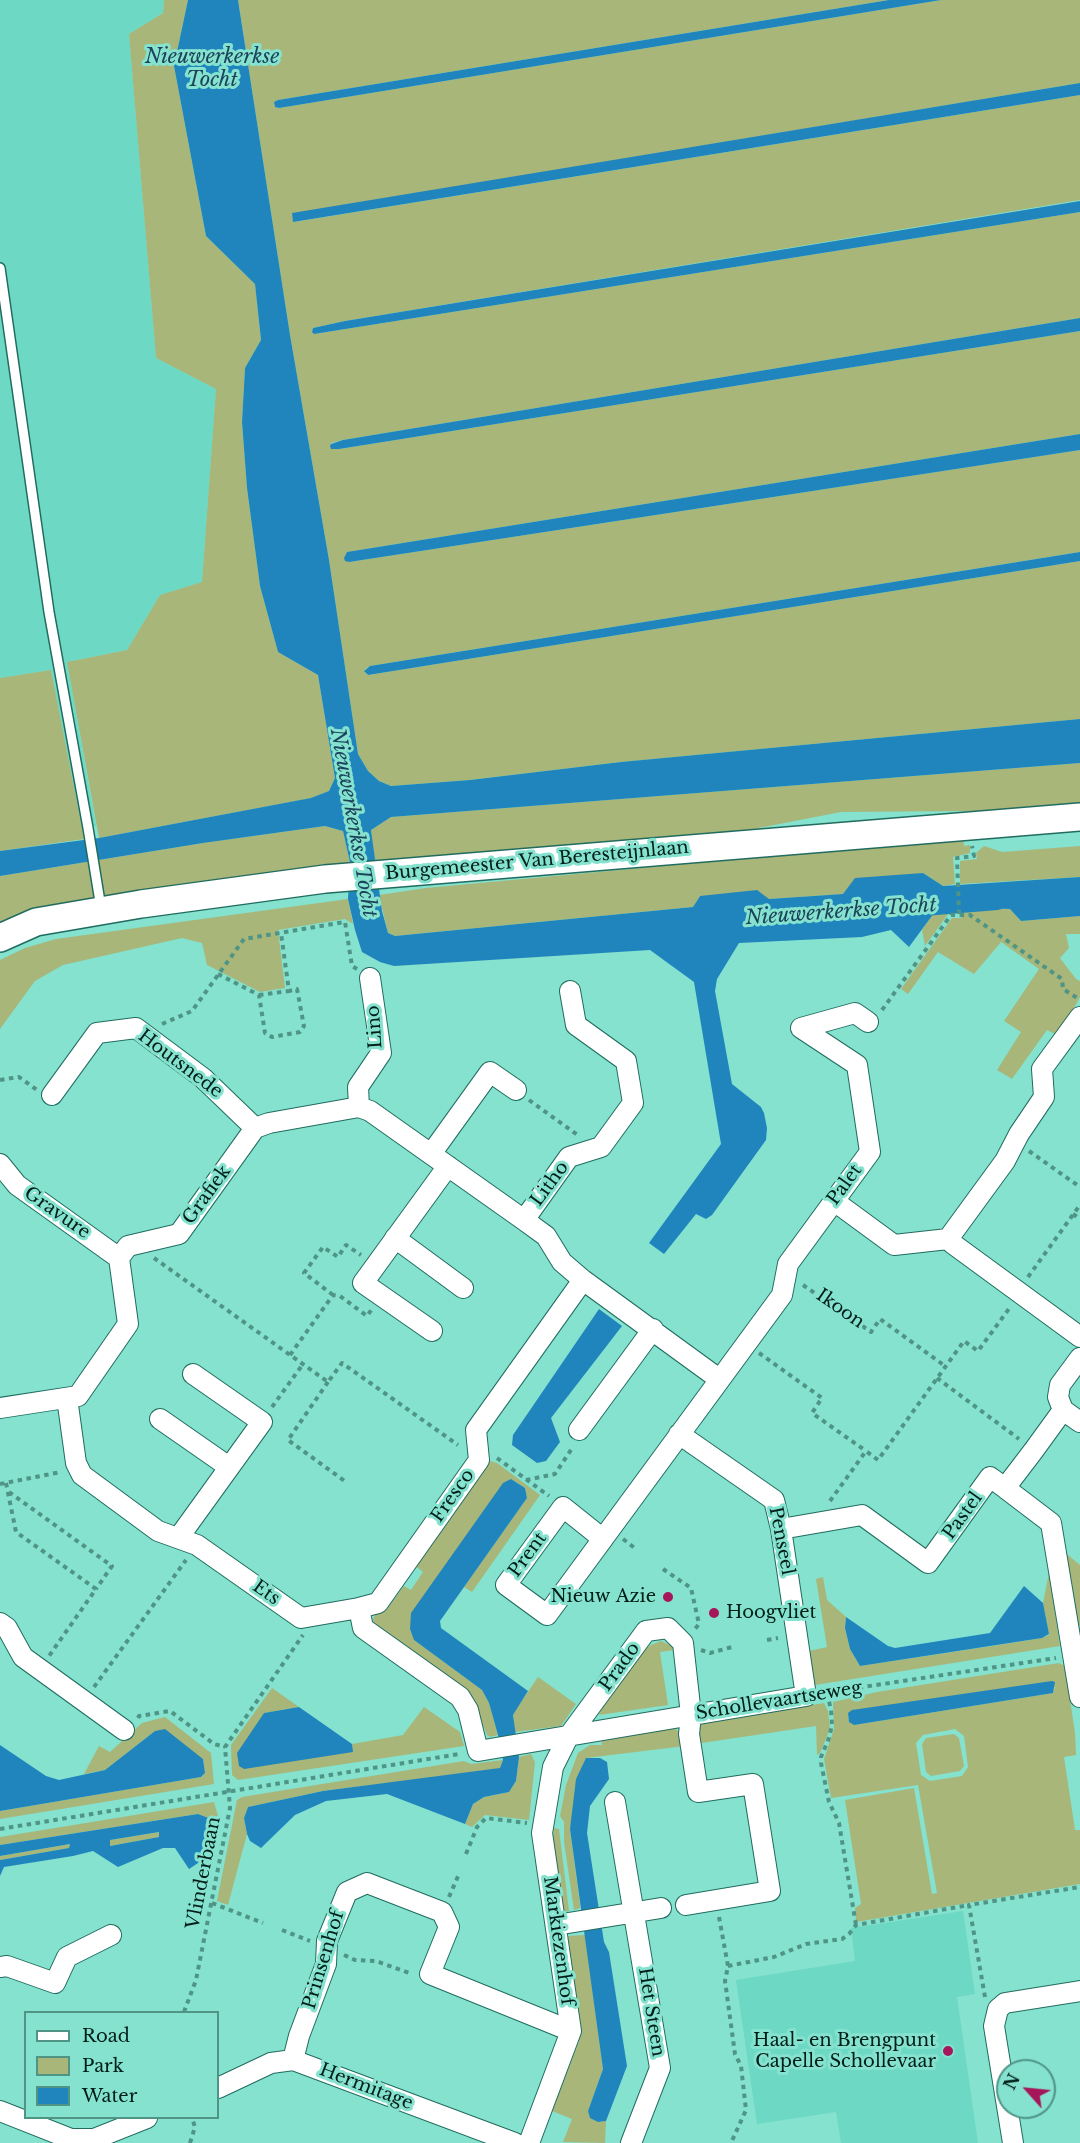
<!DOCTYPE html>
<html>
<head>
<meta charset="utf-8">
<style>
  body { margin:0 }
  #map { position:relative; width:1080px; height:2143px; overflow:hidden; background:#84e2cf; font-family:"Libre Baskerville",serif }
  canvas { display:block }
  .legend { position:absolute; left:24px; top:2011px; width:195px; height:108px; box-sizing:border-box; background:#84e2cf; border:2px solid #509486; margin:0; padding:8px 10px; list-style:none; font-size:18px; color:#011e19 }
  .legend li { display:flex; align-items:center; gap:12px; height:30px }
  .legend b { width:30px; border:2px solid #509486 }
  .north { position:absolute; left:996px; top:2059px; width:60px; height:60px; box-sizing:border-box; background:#84e2cf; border:2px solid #509486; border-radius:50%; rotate:297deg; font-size:16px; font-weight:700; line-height:24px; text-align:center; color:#011e19 }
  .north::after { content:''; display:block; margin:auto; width:21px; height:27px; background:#a5175a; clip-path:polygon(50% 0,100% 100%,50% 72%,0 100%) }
</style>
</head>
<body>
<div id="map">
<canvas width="1080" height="2143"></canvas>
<ul class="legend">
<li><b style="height:8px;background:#fff"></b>Road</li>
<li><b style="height:16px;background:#a8b679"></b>Park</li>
<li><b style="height:16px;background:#2085bd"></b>Water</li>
</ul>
<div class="north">N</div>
</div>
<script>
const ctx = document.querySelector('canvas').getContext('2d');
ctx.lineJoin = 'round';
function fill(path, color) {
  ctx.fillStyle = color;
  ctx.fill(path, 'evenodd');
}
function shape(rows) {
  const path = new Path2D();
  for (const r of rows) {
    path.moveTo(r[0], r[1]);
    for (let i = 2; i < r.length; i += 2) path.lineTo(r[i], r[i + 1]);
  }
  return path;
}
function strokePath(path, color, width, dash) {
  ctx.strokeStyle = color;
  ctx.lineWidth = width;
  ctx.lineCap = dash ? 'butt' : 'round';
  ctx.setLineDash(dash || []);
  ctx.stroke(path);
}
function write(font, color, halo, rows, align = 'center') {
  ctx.font = font + ' "Libre Baskerville",serif';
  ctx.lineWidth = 6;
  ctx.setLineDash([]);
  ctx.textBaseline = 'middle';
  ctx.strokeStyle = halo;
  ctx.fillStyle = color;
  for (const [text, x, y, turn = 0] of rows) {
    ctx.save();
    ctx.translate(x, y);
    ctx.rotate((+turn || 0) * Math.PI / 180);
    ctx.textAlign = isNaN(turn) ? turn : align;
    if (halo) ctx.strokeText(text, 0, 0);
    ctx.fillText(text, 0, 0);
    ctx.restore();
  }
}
fill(shape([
  [0,0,164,0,163,13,129,34,156,358,216,389,202,582,160,595,127,650,67,662,96,826,81,829,51,670,0,678],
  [963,1911,975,1994,957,1997,978,2143,841,2143,836,2112,757,2124,736,1980,855,1961,851,1928]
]), '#6dd8c3');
fill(shape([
  [164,0,188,0,174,66,206,236,255,284,261,340,245,368,242,422,247,488,260,586,278,652,318,675,335,778,329,791,312,798,99,838,67,662,127,650,160,595,202,582,216,389,156,358,129,34,163,13],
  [238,0,889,0,278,100,274,103,275,107,279,108,941,0,1080,0,1080,83,292,214,294,222,1080,95,1080,200,345,321,313,328,312,331,314,334,1080,212,1080,318,343,440,331,443,331,449,339,449,1080,331,1080,434,347,552,349,562,1080,450,1080,552,370,666,365,669,366,674,368,675,1080,561,1080,719,621,762,470,780,391,786,379,781,368,771,358,754,329,560,290,335],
  [51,670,84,839,0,851,0,678],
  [1080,763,1080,808,975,816,968,811,841,812,733,833,424,859,374,860,371,830,391,817],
  [325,826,343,831,350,862,321,871,0,926,0,876,203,843],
  [963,838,964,846,970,845,970,853,953,857,955,884,943,886,923,873,843,894,769,899,700,896,693,907,395,936,388,933,379,895,426,888],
  [984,846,1002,852,1080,846,1080,877,960,884,960,861,977,859,976,853],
  [348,899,353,924,345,919,278,930,285,988,260,992,207,965,202,943,182,938,63,965,35,981,0,1029,0,960,25,948,56,939],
  [961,902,971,902,984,908,1010,909,1021,921,1080,916,1080,934,1066,934,1069,948,1060,958,1076,979,1080,981,1080,997,1059,1036,1047,1030,1012,1079,997,1070,1021,1032,1004,1021,1039,969,1001,942,974,974,938,952,908,994,901,989,952,918,961,918],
  [956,903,956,907,951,910,925,946,922,930,934,912,950,904],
  [490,1461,497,1463,540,1495,472,1592,464,1587,527,1498,525,1488,511,1479,414,1640,482,1690,489,1703,498,1735,490,1737,487,1735,484,1727,479,1728,374,1626,373,1619,378,1610,382,1607,387,1609,404,1586,411,1590,423,1572,413,1564,486,1463],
  [1063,1551,1080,1565,1080,1626,1073,1620],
  [1049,1573,1060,1646,815,1685,809,1651,827,1647,816,1579,823,1577,827,1600,846,1617,845,1628,850,1649,860,1666,992,1646,1042,1638,1049,1635,1043,1603],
  [661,1641,670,1645,674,1650,660,1652,668,1705,599,1715,605,1701,642,1651,651,1645],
  [1059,1663,1065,1666,1075,1733,1076,1755,1064,1757,1075,1830,1080,1830,1080,1884,856,1922,855,1908,861,1904,845,1800,914,1788,932,1894,937,1893,918,1785,831,1798,824,1759,834,1729,833,1702,877,1692],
  [1055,1687,1053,1693,854,1725,849,1721,848,1714],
  [955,1729,964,1736,968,1767,962,1776,930,1781,921,1775,916,1743,923,1735],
  [538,1677,576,1704,561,1726,515,1732,513,1714],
  [272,1688,299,1707,264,1713,353,1752,352,1744,403,1735,424,1707,460,1732,464,1746,238,1780,232,1775,231,1745],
  [824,1703,828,1711,830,1729,820,1753,817,1755,816,1726,695,1744,693,1735,702,1724],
  [165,1717,211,1753,214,1784,0,1819,0,1811,201,1777,205,1773,203,1759,155,1731,105,1770,84,1774,99,1746,110,1752,142,1723],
  [675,1728,682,1736,685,1746,586,1758,570,1829,580,1905,580,1908,574,1910,564,1842,564,1822,560,1816,566,1785,578,1753,590,1745,602,1745,601,1740],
  [954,1734,959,1738,964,1766,960,1771,931,1776,926,1772,922,1744,926,1738],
  [531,1754,535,1762,529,1820,485,1815,472,1827,465,1824,473,1804,484,1797,509,1792,516,1781,519,1757],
  [503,1760,500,1769,323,1791,248,1807,244,1818,247,1834,228,1905,217,1901,237,1800,242,1797,464,1761,471,1764],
  [214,1802,218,1816,210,1861,204,1859,211,1819,198,1814,0,1845,0,1837],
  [554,1828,559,1829,569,1911,564,1912,553,1840],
  [160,1832,159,1837,110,1846,110,1840],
  [70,1844,69,1848,0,1860,0,1856],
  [585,1935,603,2069,588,2111,591,2118,598,2122,606,2121,605,2143,563,2142,572,2119,552,2111,579,2041,580,2027,568,1936]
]), '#a8b679');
fill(shape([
  [188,0,238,0,290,335,329,560,358,754,368,771,379,781,391,786,470,780,621,762,1080,719,1080,763,391,817,371,830,382,911,388,933,395,936,693,907,700,896,757,890,769,899,843,894,855,878,923,873,943,886,1080,877,1080,916,1021,921,1010,909,984,908,971,902,961,902,950,904,934,913,909,947,891,930,862,937,739,943,717,979,715,991,732,1084,761,1107,764,1113,767,1128,766,1140,712,1215,706,1219,696,1214,664,1254,649,1243,721,1144,694,982,650,950,394,966,380,962,362,952,355,930,348,899,350,862,343,831,325,826,203,843,0,876,0,851,99,838,311,798,329,791,335,778,318,675,278,652,260,586,247,488,242,422,245,368,261,340,255,284,206,236,174,66],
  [889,0,941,0,279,108,275,107,274,102,278,100],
  [1080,83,1080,95,293,222,292,213],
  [1080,201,1080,212,314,334,312,332,313,328,345,321],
  [1080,318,1080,331,339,449,331,449,330,446,331,444,343,440],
  [1080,434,1080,450,349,562,345,561,344,558,347,552],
  [1080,552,1080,561,368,675,364,671,370,666],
  [599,1309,622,1326,551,1418,560,1442,546,1461,537,1463,512,1445,513,1435],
  [511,1479,525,1488,527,1498,440,1621,441,1628,528,1691,513,1715,519,1757,516,1781,509,1792,484,1797,473,1804,465,1824,387,1794,326,1801,295,1815,261,1848,250,1841,247,1834,244,1818,248,1807,323,1791,500,1768,503,1760,498,1735,489,1703,482,1690,414,1640,410,1629,411,1613,503,1483],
  [1024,1586,1043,1603,1049,1634,1042,1638,860,1666,850,1649,845,1628,846,1617,888,1646,895,1648,990,1633],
  [1052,1681,1055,1682,1053,1693,854,1725,849,1722,848,1713,852,1710],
  [299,1707,352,1744,353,1752,244,1769,239,1766,237,1753,264,1713],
  [165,1729,203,1759,205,1773,201,1777,0,1811,0,1745,46,1776,59,1780,105,1770,155,1731],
  [586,1758,600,1758,607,1762,609,1779,590,1806,587,1833,604,1942,609,1952,627,2066,606,2121,598,2122,590,2118,588,2111,603,2069,570,1829,576,1779],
  [198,1814,211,1819,204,1859,189,1869,175,1848,163,1848,118,1867,93,1851,73,1856,4,1867,0,1876,0,1860,69,1848,70,1844,0,1856,0,1845],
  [159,1832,159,1837,110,1846,110,1840]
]), '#2085bd');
strokePath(shape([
  [924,906,997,900]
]), '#2085bd', 20);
const lane = shape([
  [0,268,49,612,88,828,101,908]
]);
const street = shape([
  [52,1095,97,1033,136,1028,203,1078,255,1128],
  [359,1107,358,1087,381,1053,370,978],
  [431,1154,490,1072,516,1090],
  [0,1164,17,1185,119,1258],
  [834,1201,894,1245,948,1239,1005,1161,1019,1134,1044,1097,1042,1069,1080,1017],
  [524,1220,569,1157,601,1147,633,1103,626,1061,576,1025,570,991],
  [395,1238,463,1288],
  [948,1239,953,1244,1080,1337],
  [432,1331,363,1283,448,1166],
  [67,1398,76,1463,82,1475,158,1531,197,1545,301,1618,359,1608,363,1628,460,1697,468,1710,478,1751,806,1696,781,1529,774,1500,679,1434],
  [0,1408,78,1396,128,1324,119,1258,128,1246,179,1234,255,1128,269,1123,359,1107,370,1111,524,1220,546,1236,562,1262,583,1280,719,1379],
  [1063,1410,1080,1422],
  [160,1419,229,1467],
  [579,1430,653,1329],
  [1005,1488,1051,1523,1080,1697],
  [781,1529,862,1515,928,1563,990,1477,1005,1488,1034,1450,1063,1410,1058,1397,1060,1385,1080,1358],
  [179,1537,262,1422,193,1374],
  [603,1539,563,1507,506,1585,547,1615,782,1295,788,1264,870,1152,857,1065,801,1028,855,1013,868,1022],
  [359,1608,378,1603,479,1460,476,1430,583,1280],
  [0,1623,7,1628,23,1657,124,1730],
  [615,1802,660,2068,631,2143],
  [556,1925,661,1908],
  [0,1967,7,1966,55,1983,67,1957,111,1935],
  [293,2060,299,2036,326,1964,327,1941,347,1892,367,1883,442,1912,449,1927,430,1974,571,2031],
  [218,2088,271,2063,293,2060,515,2143],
  [0,2111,71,2139,94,2139,147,2118],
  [529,2143,571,2031,542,1833,553,1767,568,1737,646,1631,668,1628,683,1643,691,1715,689,1734,698,1792,753,1784,770,1891,686,1905],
  [1013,2143,994,2026,998,2009,1005,2003,1080,1991]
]);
const secondary = shape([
  [0,938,36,922,141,904,325,879,1080,817]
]);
strokePath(lane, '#216c5f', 12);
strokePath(street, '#216c5f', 22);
strokePath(secondary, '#216c5f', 30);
strokePath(shape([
  [959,914,957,858,974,856,972,846],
  [218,974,259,995,265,1033,272,1037,300,1032,304,1026,297,989,289,991,281,933],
  [259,995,289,991],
  [882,1010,951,915,970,915,980,922,1062,979,1063,989,1079,999],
  [162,1024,192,1011,244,939,345,922,352,966,357,969],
  [0,1080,19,1077,37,1090],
  [529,1100,579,1136],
  [1029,1151,1080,1187],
  [1073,1214,1080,1219],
  [154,1258,328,1382,342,1363,458,1445],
  [1028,1277,1080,1205],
  [803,1285,871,1332,880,1319,945,1366],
  [333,1295,304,1273,323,1247,338,1257,346,1245,361,1255],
  [759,1353,822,1398,812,1413,866,1451],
  [290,1355,333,1295,340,1296,367,1316,372,1309],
  [937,1378,1019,1439],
  [328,1382,288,1440,346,1482],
  [272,1407,303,1364],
  [497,1458,549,1496],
  [526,1480,555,1474,573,1447],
  [6,1483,16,1532,96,1589,49,1656],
  [0,1484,61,1472],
  [9,1492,112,1566,96,1589],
  [830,1501,866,1451,878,1460,964,1341,978,1351,1011,1306],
  [623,1539,636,1549],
  [663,1569,691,1588,699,1624,695,1629],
  [767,1640,778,1638],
  [701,1650,710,1653,732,1647],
  [94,1687,186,1560],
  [823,1693,1056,1658],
  [827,1693,831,1710,832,1725,829,1738,821,1757,821,1763,829,1802,839,1823,856,1925],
  [138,1718,139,1716,170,1711,214,1744,225,1747],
  [0,1829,459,1754],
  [466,1854,477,1827,486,1818,527,1823],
  [449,1897,459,1874],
  [212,1903,263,1923],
  [719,1917,728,1966,725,1981,735,2054,741,2066,746,2110,731,2143],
  [282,1930,310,1941],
  [344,1955,355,1960,376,1961,412,1974],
  [728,1966,774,1957,806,1944,842,1939,849,1934,856,1925,969,1905],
  [985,1997,969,1905,1080,1887],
  [184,2012,196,1980,230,1808,225,1747,303,1635],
  [190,2143,195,2127,192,2118]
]), '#509486', 4, [4.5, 4.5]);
strokePath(lane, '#fff', 9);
strokePath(street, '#fff', 20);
strokePath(secondary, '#fff', 27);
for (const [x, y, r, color] of [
  [668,1597,6,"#a5175a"],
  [714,1613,6,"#a5175a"],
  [948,2051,6,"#a5175a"]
]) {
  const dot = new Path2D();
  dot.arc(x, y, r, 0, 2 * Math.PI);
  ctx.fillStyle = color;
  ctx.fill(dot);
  strokePath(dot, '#84e2cf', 2);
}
write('18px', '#011e19', '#84e2cf', [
  ["Burgemeester Van Beresteijnlaan",537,861,-5],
  ["Lino",375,1027,-94],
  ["Houtsnede",180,1064,37],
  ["Litho",550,1184,-54],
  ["Palet",845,1185,-54],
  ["Grafiek",207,1195,-54],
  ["Gravure",57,1213,35],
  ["Ikoon",840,1309,35],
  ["Fresco",453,1496,-55],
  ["Pastel",963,1516,-54],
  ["Penseel",781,1541,79],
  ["Prent",528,1555,-54],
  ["Ets",266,1593,35],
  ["Prado",620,1667,-54],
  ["Schollevaartseweg",779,1701,-9],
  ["Vlinderbaan",204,1873,-79],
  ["Markiezenhof",558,1941,82],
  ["Prinsenhof",324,1960,-73],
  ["Het Steen",651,2012,81],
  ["Hermitage",366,2087,21]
]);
write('18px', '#011e19', '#84e2cf', [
  ["Nieuw Azie",656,1597],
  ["Hoogvliet",726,1613,"left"],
  ["Haal- en Brengpunt",936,2041],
  ["Capelle Schollevaar",936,2062]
], 'right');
write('italic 20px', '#1c435b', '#84e2cf', [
  ["Nieuwerkerkse",212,57],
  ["Tocht",212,80],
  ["Nieuwerkerkse Tocht",353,823,80],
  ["Nieuwerkerkse Tocht",841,912,-4]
]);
</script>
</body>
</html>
